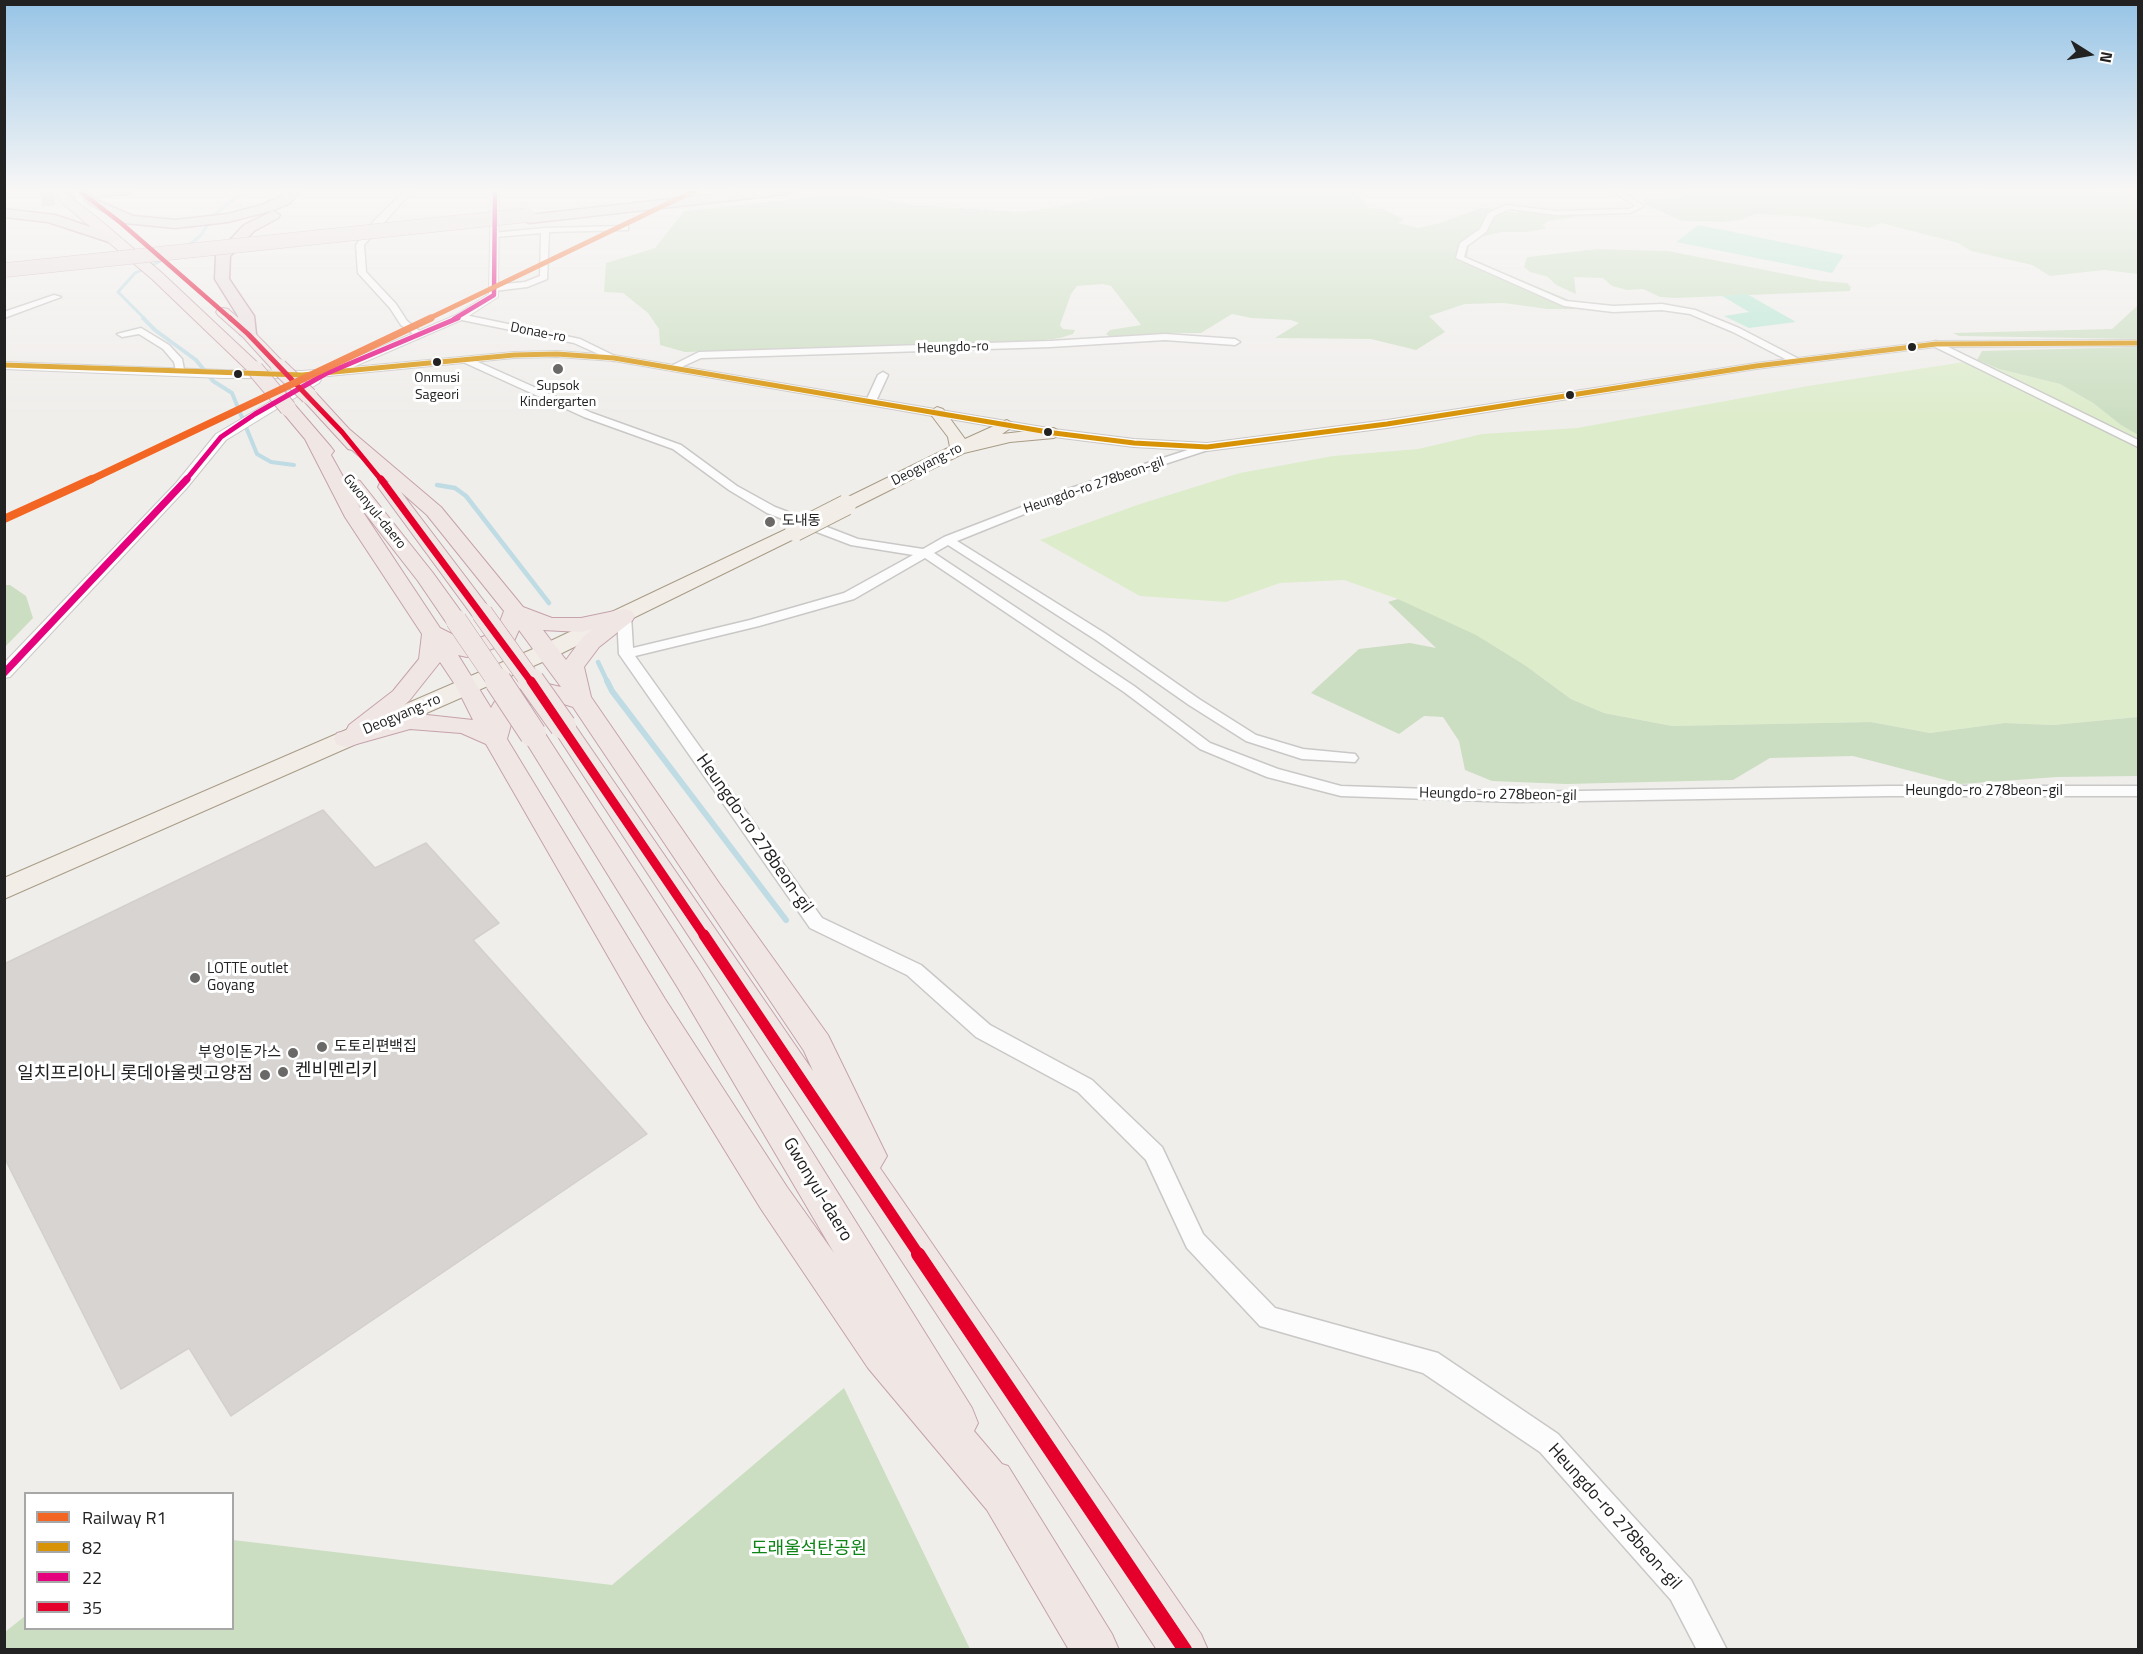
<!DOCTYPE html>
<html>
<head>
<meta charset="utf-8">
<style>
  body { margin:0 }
  #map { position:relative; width:2143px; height:1654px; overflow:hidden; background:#f0eeeb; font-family:"Titillium Web",sans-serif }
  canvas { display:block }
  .frame { position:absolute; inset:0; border:6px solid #222; pointer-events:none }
  .legend { position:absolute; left:24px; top:1492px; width:210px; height:138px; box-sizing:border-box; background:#fff; border:2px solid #a7a7a7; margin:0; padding:8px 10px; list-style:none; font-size:18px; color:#222 }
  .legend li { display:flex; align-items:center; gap:12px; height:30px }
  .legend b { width:30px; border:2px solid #a7a7a7 }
  .north { position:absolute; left:2059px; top:24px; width:60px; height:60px; -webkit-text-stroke:4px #fff; paint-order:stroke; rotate:101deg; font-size:16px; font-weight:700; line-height:24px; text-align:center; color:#222 }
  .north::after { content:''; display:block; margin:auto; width:21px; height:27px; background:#222; clip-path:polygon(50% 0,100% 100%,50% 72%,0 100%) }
</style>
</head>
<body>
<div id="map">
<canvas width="2143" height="1654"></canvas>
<div class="frame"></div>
<ul class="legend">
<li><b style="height:8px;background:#f26522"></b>Railway R1</li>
<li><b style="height:8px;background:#d79205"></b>82</li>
<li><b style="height:8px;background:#e5007d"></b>22</li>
<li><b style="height:8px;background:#e4002b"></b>35</li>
</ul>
<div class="north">N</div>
</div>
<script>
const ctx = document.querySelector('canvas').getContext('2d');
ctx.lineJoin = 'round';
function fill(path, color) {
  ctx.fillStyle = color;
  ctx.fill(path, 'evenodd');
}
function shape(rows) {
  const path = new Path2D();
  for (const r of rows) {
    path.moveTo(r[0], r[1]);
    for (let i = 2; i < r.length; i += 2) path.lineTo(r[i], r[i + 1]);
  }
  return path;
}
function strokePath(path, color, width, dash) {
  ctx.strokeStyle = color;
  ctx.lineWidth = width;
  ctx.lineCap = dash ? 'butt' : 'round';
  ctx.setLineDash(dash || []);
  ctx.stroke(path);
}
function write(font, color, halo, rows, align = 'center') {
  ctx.font = font + ' "Titillium Web","Noto Sans KR",sans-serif';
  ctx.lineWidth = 6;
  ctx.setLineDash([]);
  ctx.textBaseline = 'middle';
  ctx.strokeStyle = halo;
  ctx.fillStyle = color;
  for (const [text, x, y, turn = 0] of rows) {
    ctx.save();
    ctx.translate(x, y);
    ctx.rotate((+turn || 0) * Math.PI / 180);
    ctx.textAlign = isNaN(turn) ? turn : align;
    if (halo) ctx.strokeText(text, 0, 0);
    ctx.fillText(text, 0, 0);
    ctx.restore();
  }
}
fill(shape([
  [1977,360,1999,369,2060,384,2093,403,2121,425,2138,435,2138,717,2053,725,2005,723,1930,733,1871,722,1672,726,1604,713,1571,699,1526,666,1398,599,1344,580,1280,583,1226,602,1140,596,1040,540,1140,504,1240,473,1333,456,1418,449,1482,434,1577,428,1808,386]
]), '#ddeccb');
fill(shape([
  [1162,190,1355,190,1369,208,1383,209,1404,219,1399,223,1418,228,1440,223,1483,207,1518,213,1520,210,1554,211,1569,213,1576,217,1548,221,1543,225,1546,229,1525,232,1502,232,1481,237,1469,246,1467,258,1572,301,1580,309,1547,309,1504,303,1465,304,1429,316,1445,332,1416,350,1371,339,1275,338,1299,323,1291,320,1251,318,1232,314,1201,333,1164,333,1121,339,1111,338,1106,334,1110,330,1141,325,1111,286,1103,284,1077,286,1071,294,1060,325,1063,329,1075,330,1073,334,1060,338,1024,343,685,352,660,345,659,329,648,313,623,293,604,292,606,263,655,248,684,211,814,197,866,197,914,205,1022,212,1061,206,1102,197],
  [1689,190,2125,192,2138,198,2138,274,2104,270,2050,276,2032,265,1971,251,1958,243,1881,223,1869,228,1807,217,1757,214,1740,220,1722,222,1682,221,1644,204,1643,199,1682,198],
  [1597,249,1668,251,1821,281,1847,283,1851,287,1850,291,1675,298,1660,297,1643,289,1627,290,1612,286,1603,278,1574,277,1576,294,1556,285,1548,277,1530,272,1524,267,1527,257],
  [2138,305,2138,339,1959,336,1953,333,2112,329],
  [2138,347,2138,435,2121,425,2093,403,2060,384,1999,369,1977,360,1982,351],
  [5,585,10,585,26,596,33,618,5,647],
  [1398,599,1476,635,1526,666,1571,699,1604,713,1672,726,1871,722,1930,733,2005,723,2053,725,2138,717,2138,776,2057,777,1961,784,1853,756,1770,758,1733,780,1566,784,1492,781,1465,770,1459,741,1443,717,1424,716,1399,734,1311,693,1359,649,1410,643,1436,648,1388,602],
  [844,1388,970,1649,5,1649,5,1632,25,1616,26,1628,232,1628,233,1540,612,1585]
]), '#cbdec1');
fill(shape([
  [1698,225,1709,227,1844,255,1832,273,1676,242],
  [1747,294,1796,322,1749,328,1724,316,1749,312,1722,296]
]), '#b7e6d2');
strokePath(shape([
  [187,247,201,235,213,216,240,194,234,190],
  [145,319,118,292,135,273,165,259]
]), '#bfdbe3', 3);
strokePath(shape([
  [143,318,155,330,196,360,213,381,232,393,257,454,271,462,294,465]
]), '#bfdbe3', 4);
strokePath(shape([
  [437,485,455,488,466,496,549,603],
  [598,662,608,683]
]), '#bfdbe3', 4.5);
strokePath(shape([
  [607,681,612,691,786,920]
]), '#bfdbe3', 6);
const building = shape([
  [323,810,375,868,426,843,499,923,473,940,647,1134,231,1416,189,1348,121,1389,4,1157,4,964,323,810]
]);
fill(building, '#d7d4d2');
strokePath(building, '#d3d0cc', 1.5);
strokePath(shape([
  [41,200,98,194]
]), '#c7c5c3', 14, [14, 7]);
const minor = shape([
  [405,190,413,190,364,245,366,272,396,304,407,321,422,333,424,335,419,338,401,325,390,308,358,273,356,245,374,221,405,190],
  [1611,190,1620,190,1644,206,1630,213,1556,215,1510,209,1494,216,1486,232,1467,246,1464,257,1566,301,1613,306,1662,304,1695,310,1739,328,1799,359,1799,363,1793,363,1733,332,1690,314,1662,310,1613,312,1564,306,1456,258,1460,243,1480,229,1488,213,1506,205,1556,211,1629,209,1635,206,1611,190],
  [2127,190,2135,190,2138,194,2138,199,2127,194,2127,190],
  [625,226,628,226,628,230,549,232,547,279,527,287,494,291,490,288,494,285,525,282,540,276,541,233,495,237,491,235,492,233,545,228,625,226],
  [54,295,61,297,4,318,4,312,54,295],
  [460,314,580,339,619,358,614,361,574,343,457,319,457,315,460,314],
  [141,328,169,345,182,359,185,375,177,375,174,362,163,349,139,334,122,337,117,334,141,328],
  [1165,334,1235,339,1240,342,1235,345,1165,340,1050,347,701,358,677,369,669,367,699,352,1050,341,1165,334],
  [1936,341,2138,440,2138,447,1933,346,1933,342,1936,341],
  [463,358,469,358,592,413,681,445,737,486,775,507,858,539,923,549,944,537,1071,488,1203,445,1211,445,1211,449,1079,492,957,541,1106,634,1199,699,1256,735,1303,749,1355,754,1358,758,1355,762,1302,759,1246,741,1189,705,1096,640,948,545,934,553,1134,686,1210,743,1278,769,1341,786,1517,792,1888,786,2138,786,2138,796,1888,796,1517,802,1341,796,1267,777,1200,749,1124,692,925,558,854,599,759,626,635,656,822,918,921,965,990,1025,1092,1080,1162,1147,1203,1234,1275,1308,1438,1353,1558,1434,1691,1580,1727,1650,1697,1650,1671,1600,1540,1452,1423,1373,1260,1326,1187,1248,1146,1160,1078,1092,976,1037,907,975,810,928,619,654,617,616,619,613,629,613,631,616,633,648,750,620,844,593,913,555,851,545,767,513,729,490,673,449,584,417,463,362,463,358],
  [883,372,888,375,876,401,867,403,866,401,878,375,883,372]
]);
const tertiary = shape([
  [491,190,499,190,498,297,464,319,353,367,514,352,557,351,614,355,1054,429,1134,439,1207,443,1387,420,1756,363,1936,341,2138,340,2138,346,1936,347,1756,369,1387,428,1207,451,1134,447,1054,437,614,361,557,357,514,358,318,377,321,380,319,383,226,440,186,489,10,677,4,678,4,663,176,483,216,434,310,378,223,378,4,369,4,362,223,370,302,371,340,368,341,364,456,315,489,294,491,190]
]);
const primary = shape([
  [937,407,943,409,965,439,1007,420,1015,425,1002,434,1054,428,1062,433,1054,438,1010,442,964,453,852,509,840,509,837,505,840,501,950,447,948,437,929,412,937,407],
  [795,525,802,527,804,531,802,535,556,656,4,899,4,878,540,646,795,525]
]);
const trunk = shape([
  [47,190,61,190,100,220,162,273,261,366,263,369,261,372,249,372,152,279,47,190],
  [223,308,228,309,253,331,285,364,287,367,285,370,273,370,243,337,218,315,216,312,218,309,223,308],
  [309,391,315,392,349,429,441,507,523,607,552,618,581,618,624,609,632,611,635,616,632,621,599,647,584,667,591,697,719,883,828,1035,887,1156,880,1168,1201,1634,1208,1650,1157,1650,551,726,554,721,563,718,572,721,813,1071,804,1051,573,707,545,698,515,710,507,739,665,999,787,1187,834,1253,678,988,521,734,524,729,533,726,542,729,700,972,972,1408,978,1423,974,1431,1002,1464,1008,1466,1112,1634,1119,1650,1069,1650,987,1510,868,1368,761,1209,643,1017,486,744,461,733,410,729,346,747,337,745,334,739,337,733,346,731,349,725,393,691,419,659,422,634,345,517,305,439,279,408,282,404,294,404,331,447,334,451,331,455,346,482,353,479,360,481,433,573,467,620,464,625,456,627,448,625,418,581,357,503,440,628,468,642,496,632,504,611,427,515,401,492,493,613,490,618,482,620,474,618,378,487,380,483,389,482,352,450,348,449,303,400,301,396,303,392,309,391],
  [593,629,583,637,566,660,543,630,581,632,593,629],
  [519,630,561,687,544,683,536,685,495,701,491,708,458,655,467,657,475,655,514,641,519,630],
  [440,662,456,686,473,720,409,713,387,720,409,701,440,662]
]);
const motorway = shape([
  [98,190,133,190,127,194,94,197,92,194,98,190],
  [287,190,300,190,290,203,271,211,228,222,175,228,125,223,88,203,94,199,133,216,175,220,228,214,261,205,280,197,287,190],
  [751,190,793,190,787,194,529,223,522,219,529,215,751,190],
  [4,209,55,215,117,236,119,239,112,243,48,222,4,217,4,209],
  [273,211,280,215,278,218,254,231,230,256,229,279,254,316,256,334,248,339,240,334,238,316,215,279,216,255,244,225,273,211]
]);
strokePath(minor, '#c9c8c7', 3);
strokePath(tertiary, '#c9c8c7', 2);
strokePath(primary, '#a79c86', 2);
strokePath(trunk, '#c5a2ac', 2);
strokePath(motorway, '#c5a2ac', 3);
fill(minor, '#fdfcfc');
fill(tertiary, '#fdfcfc');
fill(primary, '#f3ede7');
fill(trunk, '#f0e6e4');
fill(motorway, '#ece0e2');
const primaryBridge = shape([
  [795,531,846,505]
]);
const trunkBridgeFar2 = shape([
  [279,367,309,396],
  [255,369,288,408]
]);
const trunkBridgeFar1 = shape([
  [482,613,532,683],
  [456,620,499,683]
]);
const trunkBridge = shape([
  [498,681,533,734],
  [531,681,563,726]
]);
const motorwayBridge = shape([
  [6,270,528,215]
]);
strokePath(primaryBridge, '#a79c86', 22, []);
strokePath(trunkBridgeFar2, '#c5a2ac', 18, []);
strokePath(trunkBridgeFar1, '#c5a2ac', 22, []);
strokePath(trunkBridge, '#c5a2ac', 28, []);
strokePath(motorwayBridge, '#c5a2ac', 15, []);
strokePath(primaryBridge, '#f3ede7', 20);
strokePath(trunkBridgeFar2, '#f0e6e4', 16);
strokePath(trunkBridgeFar1, '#f0e6e4', 21);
strokePath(trunkBridge, '#f0e6e4', 26);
strokePath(motorwayBridge, '#ece0e2', 14);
strokePath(shape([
  [4,365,302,375,514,355,557,354,614,358,1054,433,1134,443,1207,447,1387,424,1756,366,1936,344,2138,343]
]), '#d79205', 5);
strokePath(shape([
  [454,319,494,295,495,190]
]), '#e5007d', 4.5);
strokePath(shape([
  [185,481,221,437,255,414,325,374,458,318]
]), '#e5007d', 5);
strokePath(shape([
  [4,673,187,479]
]), '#e5007d', 7);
strokePath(shape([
  [78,190,121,223,231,319]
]), '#e4002b', 4.5);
strokePath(shape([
  [230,318,248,334,342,432,382,481]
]), '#e4002b', 5);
strokePath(shape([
  [381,479,532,683]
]), '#e4002b', 7);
strokePath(shape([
  [531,681,705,937]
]), '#e4002b', 9);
strokePath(shape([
  [704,935,919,1255]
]), '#e4002b', 11);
strokePath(shape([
  [918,1254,1185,1650]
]), '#e4002b', 14);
strokePath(shape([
  [428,319,696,190]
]), '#f26522', 5);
strokePath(shape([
  [88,481,431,318]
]), '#f26522', 7);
strokePath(shape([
  [4,519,92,479]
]), '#f26522', 8);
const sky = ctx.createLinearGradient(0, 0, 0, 422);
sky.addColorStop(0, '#97c4e6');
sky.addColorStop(0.45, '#f8f7f6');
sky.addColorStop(1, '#f8f7f600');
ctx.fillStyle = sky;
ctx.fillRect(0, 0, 2143, 422);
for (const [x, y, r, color] of [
  [1912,347,5,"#222"],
  [437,362,5,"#222"],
  [558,369,6,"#6a6968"],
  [238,374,5,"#222"],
  [1570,395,5,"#222"],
  [1048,432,5,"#222"],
  [770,522,6,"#6a6968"],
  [195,978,6,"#6a6968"],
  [322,1047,6,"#6a6968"],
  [293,1053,6,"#6a6968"],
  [283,1072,6,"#6a6968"],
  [265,1075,6,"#6a6968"]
]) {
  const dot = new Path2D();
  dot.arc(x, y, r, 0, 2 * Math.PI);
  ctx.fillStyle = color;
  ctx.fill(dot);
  strokePath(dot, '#fff', 2);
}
write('14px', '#222', '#fff', [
  ["Donae-ro",538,333,11],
  ["Heungdo-ro",953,348,-2],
  ["Deogyang-ro",927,465,-27],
  ["Heungdo-ro 278beon-gil",1094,486,-19],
  ["Gwonyul-daero",374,512,51]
]);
write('14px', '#222', '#fff', [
  ["Onmusi",437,379],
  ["Sageori",437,396]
]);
write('14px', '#222', '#fff', [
  ["Supsok",558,387],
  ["Kindergarten",558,403],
  ["도내동",782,522,"left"]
]);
write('15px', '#222', '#fff', [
  ["Deogyang-ro",402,715,-23],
  ["Heungdo-ro 278beon-gil",1984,791],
  ["Heungdo-ro 278beon-gil",1498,795,1]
]);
write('15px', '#222', '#fff', [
  ["LOTTE outlet",207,969],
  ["Goyang",207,986],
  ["도토리편백집",334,1047],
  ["부엉이돈가스",281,1053,"right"]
], 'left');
write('18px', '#222', '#fff', [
  ["Heungdo-ro 278beon-gil",754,834,55],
  ["Gwonyul-daero",817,1190,59],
  ["Heungdo-ro 278beon-gil",1614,1517,48]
]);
write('18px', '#222', '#fff', [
  ["켄비멘리키",295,1072],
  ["일치프리아니 롯데아울렛고양점",253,1075,"right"]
], 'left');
write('18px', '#0c8416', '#fff', [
  ["도래울석탄공원",809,1550]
]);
</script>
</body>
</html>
